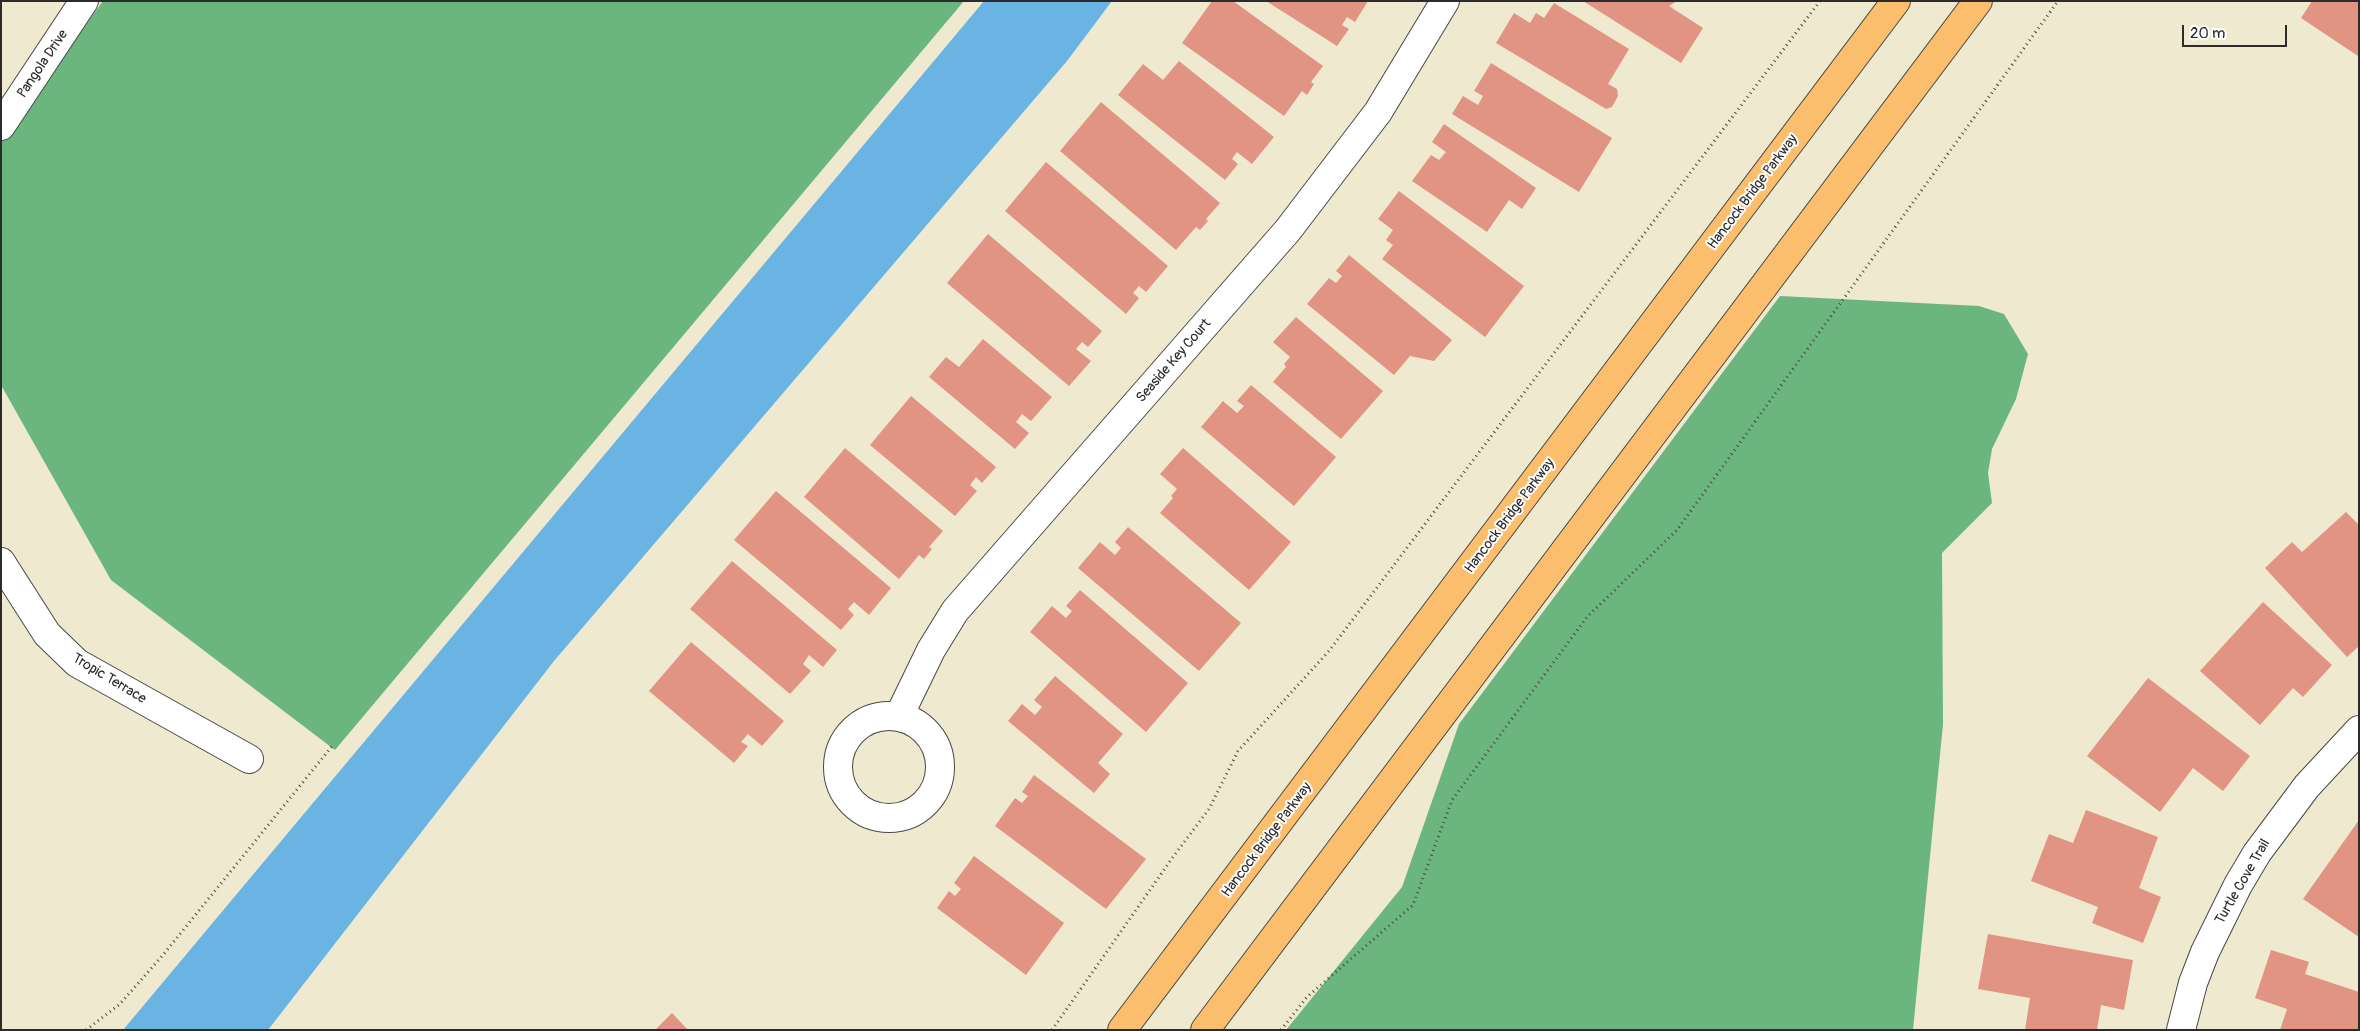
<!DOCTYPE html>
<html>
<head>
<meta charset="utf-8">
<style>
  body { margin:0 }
  #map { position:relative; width:2360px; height:1031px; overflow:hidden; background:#efe9d0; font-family:Pangolin,sans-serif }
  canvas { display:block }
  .frame { position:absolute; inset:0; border:2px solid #2b2b2b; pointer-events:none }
  .scale { position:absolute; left:2182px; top:25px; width:105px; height:22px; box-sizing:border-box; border:2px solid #2b2b2b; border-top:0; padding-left:6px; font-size:15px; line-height:18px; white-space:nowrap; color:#2b2b2b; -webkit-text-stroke:4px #fff; paint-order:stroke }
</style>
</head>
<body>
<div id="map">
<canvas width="2360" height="1031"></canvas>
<div class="frame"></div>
<div class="scale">20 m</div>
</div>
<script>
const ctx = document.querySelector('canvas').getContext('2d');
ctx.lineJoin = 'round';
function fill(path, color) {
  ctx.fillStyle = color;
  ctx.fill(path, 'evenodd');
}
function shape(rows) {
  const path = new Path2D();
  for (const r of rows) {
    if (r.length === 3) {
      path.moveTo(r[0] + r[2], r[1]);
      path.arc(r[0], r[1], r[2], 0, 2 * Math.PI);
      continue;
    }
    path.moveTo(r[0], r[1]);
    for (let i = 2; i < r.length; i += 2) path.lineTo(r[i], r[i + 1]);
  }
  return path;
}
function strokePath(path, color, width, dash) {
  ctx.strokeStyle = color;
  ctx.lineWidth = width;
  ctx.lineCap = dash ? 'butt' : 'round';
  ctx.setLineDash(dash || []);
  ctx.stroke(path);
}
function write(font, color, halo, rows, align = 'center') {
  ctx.font = font + ' Pangolin,sans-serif';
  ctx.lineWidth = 4;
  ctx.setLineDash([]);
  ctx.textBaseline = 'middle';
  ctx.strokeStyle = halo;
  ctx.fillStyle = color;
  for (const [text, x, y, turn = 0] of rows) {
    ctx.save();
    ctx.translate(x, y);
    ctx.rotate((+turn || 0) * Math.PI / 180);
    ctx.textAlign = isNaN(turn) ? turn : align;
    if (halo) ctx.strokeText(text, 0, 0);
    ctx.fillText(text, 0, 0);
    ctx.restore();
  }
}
fill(shape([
  [103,1,964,1,335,750,111,580,1,385,1,139],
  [1780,296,1979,306,2004,314,2028,354,2016,399,1992,449,1988,473,1992,503,1942,553,1943,724,1913,1030,1286,1030,1402,887,1459,724]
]), '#6bb67e');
fill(shape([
  [984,1,1112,1,1067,61,554,661,268,1030,123,1030]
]), '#6ab4e3');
fill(shape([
  [1212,1,1233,1,1323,66,1311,82,1314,84,1307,95,1302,91,1284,116,1182,43],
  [1266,1,1368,1,1355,22,1347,17,1342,25,1349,29,1337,46],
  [1583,1,1677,1,1669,6,1703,28,1681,63],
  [2312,1,2359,1,2358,56,2301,18],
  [1554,3,1629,49,1608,84,1617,89,1618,96,1612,107,1606,109,1496,43,1514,13,1530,23,1536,13,1544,18],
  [1179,61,1274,137,1252,164,1237,152,1232,159,1238,164,1225,180,1118,95,1143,64,1163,80],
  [1491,63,1612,138,1579,192,1452,114,1463,96,1478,105,1483,96,1474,91],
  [1101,102,1220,203,1206,219,1208,221,1200,230,1196,227,1176,250,1060,151],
  [1444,124,1536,188,1522,209,1509,200,1487,232,1412,181,1431,155,1439,160,1446,152,1432,142],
  [1046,162,1168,266,1146,292,1139,286,1133,293,1139,298,1126,314,1005,211],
  [1399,191,1524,286,1485,337,1382,259,1393,245,1386,240,1393,230,1378,219],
  [988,234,1102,331,1088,347,1082,342,1076,349,1091,361,1069,386,947,283],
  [1349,255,1452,340,1434,361,1410,356,1394,375,1307,304,1329,278,1336,283,1342,276,1336,271],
  [1296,317,1383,391,1341,439,1273,382,1286,367,1284,364,1290,357,1273,342],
  [983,339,1052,397,1031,421,1022,414,1016,422,1029,433,1015,449,929,377,946,357,959,367],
  [1251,385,1336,457,1294,506,1201,427,1223,401,1237,413,1244,406,1237,401],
  [911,396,996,467,982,483,976,477,970,485,977,491,955,516,870,445],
  [845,448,943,531,929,547,932,549,924,559,919,555,899,579,804,497],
  [1183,448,1291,542,1249,590,1160,513,1173,498,1171,496,1177,489,1160,474],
  [776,491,891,588,869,615,854,602,848,609,854,615,841,630,734,540],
  [2346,512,2359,525,2359,646,2347,657,2265,568,2292,542,2302,552],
  [1128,527,1241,623,1199,671,1078,568,1100,542,1115,555,1121,548,1115,542],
  [732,561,837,650,823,667,809,655,803,664,811,671,790,694,690,609],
  [1080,590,1188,683,1146,732,1030,632,1052,606,1066,618,1072,611,1066,606],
  [2263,602,2332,665,2303,697,2293,688,2260,725,2200,671],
  [691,642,784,721,762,746,748,734,741,742,748,746,734,763,649,691],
  [1055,676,1123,734,1098,763,1110,774,1094,793,1008,721,1022,704,1035,715,1042,707,1034,700],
  [2148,678,2250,756,2223,791,2193,768,2160,812,2087,756],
  [1034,775,1146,859,1106,909,995,826,1015,798,1022,803,1028,796,1022,792],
  [2086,810,2158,837,2139,888,2161,897,2143,943,2092,923,2098,907,2031,881,2049,834,2073,843],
  [2359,820,2359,937,2303,899],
  [974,856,1064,923,1026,975,937,908,949,891,955,896,961,889,954,883],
  [1988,934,2133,960,2124,1010,2101,1005,2097,1030,2025,1030,2030,998,1978,989],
  [2271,950,2309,962,2305,974,2359,992,2359,1030,2280,1030,2287,1009,2255,998],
  [672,1013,688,1030,655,1030]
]), '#e19483');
const minor = shape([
  [1,126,84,1],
  [1,562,47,634,77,663,249,759],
  [889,767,51],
  [899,716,931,650,955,611,1288,230,1378,112,1445,1],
  [2181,1030,2193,983,2205,952,2238,885,2257,853,2307,786,2359,730]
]);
const major = shape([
  [1122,1030,1896,1],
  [1205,1030,1978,1]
]);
strokePath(minor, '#484844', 30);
strokePath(major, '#484844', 30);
strokePath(shape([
  [86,1030,120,1004,163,955,333,745],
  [1052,1030,1173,857,1209,809,1238,751,1329,651,1820,1],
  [1281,1030,1307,997,1413,905,1452,800,1587,617,1677,530,2058,1]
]), '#484844', 3, [1, 4]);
strokePath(minor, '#fff', 28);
strokePath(major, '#fabe6d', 28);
write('14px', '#2b2b2b', '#fff', [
  ["Pangola Drive",43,64,-56],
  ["Hancock Bridge Parkway",1753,192,-53],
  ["Seaside Key Court",1174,361,-49],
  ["Hancock Bridge Parkway",1510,516,-53],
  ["Tropic Terrace",109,679,31],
  ["Hancock Bridge Parkway",1267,840,-53],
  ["Turtle Cove Trail",2243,882,-60]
]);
</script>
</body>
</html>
